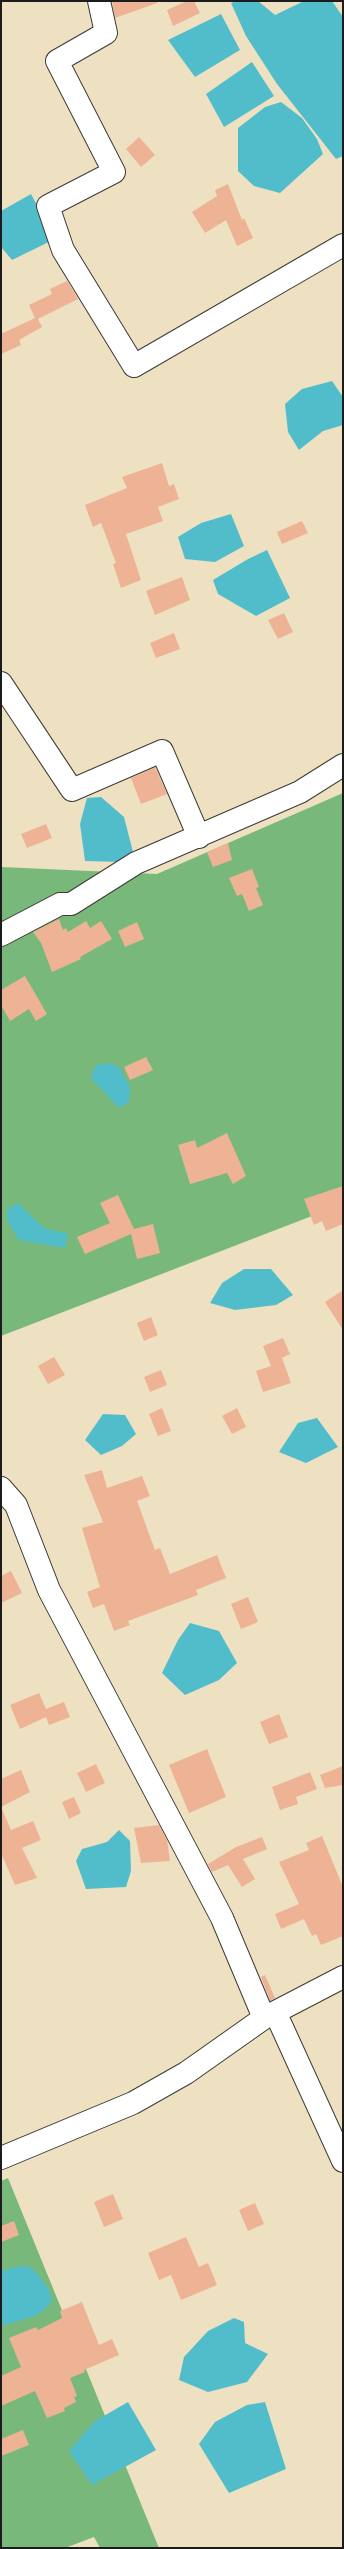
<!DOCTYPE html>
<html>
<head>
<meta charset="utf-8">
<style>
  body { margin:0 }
  #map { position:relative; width:344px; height:2549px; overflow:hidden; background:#eee1c2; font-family:Mali,sans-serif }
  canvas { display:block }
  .frame { position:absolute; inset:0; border:2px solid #1c1c1c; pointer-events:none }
</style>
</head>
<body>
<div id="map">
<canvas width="344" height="2549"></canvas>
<div class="frame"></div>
</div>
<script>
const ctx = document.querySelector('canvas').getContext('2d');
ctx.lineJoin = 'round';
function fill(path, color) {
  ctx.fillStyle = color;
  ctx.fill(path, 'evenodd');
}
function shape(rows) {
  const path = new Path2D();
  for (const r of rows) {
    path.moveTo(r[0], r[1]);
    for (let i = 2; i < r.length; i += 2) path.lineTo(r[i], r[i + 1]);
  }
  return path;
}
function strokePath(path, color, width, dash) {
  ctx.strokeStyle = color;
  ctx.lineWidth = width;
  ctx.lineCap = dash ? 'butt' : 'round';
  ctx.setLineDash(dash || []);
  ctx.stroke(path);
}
fill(shape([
  [343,793,343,1204,1,1336,1,867,157,874],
  [8,2178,159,2548,100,2548,94,2537,65,2548,1,2548,1,2181]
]), '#78b97b');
fill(shape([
  [237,1,258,1,275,15,304,1,332,1,343,17,343,156,336,159,277,84,246,36,231,3],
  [221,14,240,50,195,77,168,40],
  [252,62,274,96,224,127,206,94],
  [281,102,302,118,317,139,323,154,280,193,254,186,238,171,238,128,265,107],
  [31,194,55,239,12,260,1,247,1,211],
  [332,381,343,397,343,425,323,431,299,450,288,432,285,404,302,389],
  [231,514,244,546,215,562,185,559,178,537,201,523],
  [267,550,290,598,256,616,218,594,213,580,248,559],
  [101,797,124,817,133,852,121,862,85,861,80,824,87,798],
  [108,1063,119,1067,130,1087,129,1102,119,1108,91,1078,96,1065],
  [18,1203,44,1228,68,1234,65,1248,19,1240,7,1220,7,1209],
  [244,1269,271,1269,293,1295,276,1305,235,1310,210,1303,222,1283],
  [103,1414,125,1415,136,1434,122,1446,101,1455,85,1440],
  [317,1418,338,1447,306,1463,279,1452,298,1423],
  [190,1623,219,1631,237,1663,219,1680,185,1695,162,1673,178,1640],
  [119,1830,130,1841,131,1871,126,1887,86,1889,76,1861,82,1849,107,1842],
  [21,2266,32,2268,40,2277,49,2290,52,2301,43,2311,35,2316,1,2326,1,2271],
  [234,2318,244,2322,245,2343,268,2354,247,2382,208,2392,179,2380,184,2357,208,2331],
  [128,2402,156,2450,92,2485,69,2451,95,2421],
  [265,2402,286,2469,229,2493,199,2444,215,2422,247,2405]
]), '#51bdcb');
fill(shape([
  [112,1,157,1,157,3,115,18],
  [187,1,194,1,200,13,173,26,167,10],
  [139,137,155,155,141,167,126,149],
  [228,184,242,220,244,218,253,238,237,246,226,220,205,233,192,212,217,196,215,190],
  [67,281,78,299,38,319,42,327,19,340,21,345,1,354,1,334,35,318,29,305,52,294,50,289],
  [162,463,169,486,174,484,179,499,158,507,163,521,126,534,141,580,121,588,113,564,116,563,101,523,93,527,85,505,127,488,122,477],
  [302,521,308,533,282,544,277,532],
  [182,577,190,600,155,615,146,591],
  [284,613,293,632,278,639,268,620],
  [174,633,180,649,156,658,150,643],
  [155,767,167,794,141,804,131,778],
  [46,824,52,838,27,848,21,834],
  [228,843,232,860,213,867,207,852],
  [252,869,259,887,256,888,263,905,249,911,242,894,237,896,229,878],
  [59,919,63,930,66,928,68,932,86,921,90,928,101,921,112,939,80,957,81,959,52,972,41,943,33,932],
  [137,922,144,939,125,947,118,931],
  [25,976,47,1014,36,1021,29,1009,10,1021,1,1005,1,990],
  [146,1057,153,1070,130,1080,124,1067],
  [227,1133,246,1176,233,1184,227,1173,190,1184,178,1145,195,1140,197,1148],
  [343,1186,343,1224,326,1231,322,1221,314,1225,304,1199],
  [118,1195,134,1229,153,1224,160,1253,137,1259,131,1234,85,1254,77,1237,110,1223,100,1203],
  [343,1290,343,1330,325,1302],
  [151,1317,158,1335,144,1341,137,1323],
  [283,1338,290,1354,282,1358,291,1383,263,1392,256,1371,271,1366,263,1346],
  [54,1357,65,1375,48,1384,38,1366],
  [161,1370,167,1385,150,1392,144,1377],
  [162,1408,171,1431,158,1436,149,1414],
  [237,1408,246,1427,232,1434,222,1416],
  [102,1470,107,1488,142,1476,150,1496,137,1501,155,1550,160,1548,170,1574,217,1555,226,1578,196,1590,198,1595,128,1621,130,1625,114,1631,104,1604,93,1608,87,1592,100,1587,82,1528,103,1522,84,1475],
  [11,1571,22,1593,1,1603,1,1576],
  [248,1597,258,1622,241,1629,231,1604],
  [39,1693,46,1709,64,1702,70,1717,49,1725,46,1717,20,1729,10,1705],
  [279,1714,288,1737,269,1744,260,1722],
  [207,1749,226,1797,189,1813,169,1765],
  [96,1764,105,1783,86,1792,77,1773],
  [343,1766,343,1785,325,1788,320,1775],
  [21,1770,30,1792,1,1807,11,1830,33,1821,41,1840,22,1848,37,1878,15,1885,1,1853,1,1779],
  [310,1772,317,1789,296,1797,298,1804,280,1810,272,1787],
  [74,1797,81,1813,69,1819,62,1802],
  [159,1825,167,1840,170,1861,141,1863,134,1828],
  [322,1836,343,1887,343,1936,321,1945,316,1934,312,1936,304,1919,281,1929,275,1914,299,1904,279,1862,309,1850,306,1843],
  [262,1837,267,1849,243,1859,255,1879,242,1887,228,1865,212,1872,208,1864,236,1847],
  [265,1975,275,1998,270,2001,261,1977],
  [113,2194,123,2219,104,2227,94,2202],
  [255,2203,264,2224,248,2231,239,2210],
  [14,2221,19,2235,1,2242,1,2226],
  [186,2237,199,2267,208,2263,217,2285,181,2300,171,2275,159,2280,148,2253],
  [82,2302,99,2345,112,2339,119,2355,84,2370,85,2372,70,2378,77,2396,74,2397,76,2402,64,2408,65,2411,47,2418,35,2391,1,2406,1,2376,21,2367,9,2338,36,2327,38,2330,62,2318,60,2311],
  [23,2430,29,2445,1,2456,1,2439]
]), '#eeb295');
const minor = shape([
  [99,1,106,33,57,61,114,172,48,206,63,250,134,366,343,245],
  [1,683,72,790,162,751,199,837],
  [1,935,60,904,71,904,136,863,300,792,343,765],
  [1,1488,16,1505,49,1590,222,1918,264,2018],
  [276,2014,343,2161],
  [1,2158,133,2103,186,2073,264,2018,343,1977]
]);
strokePath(minor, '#3c3a35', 24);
strokePath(minor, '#fff', 22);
</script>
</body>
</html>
